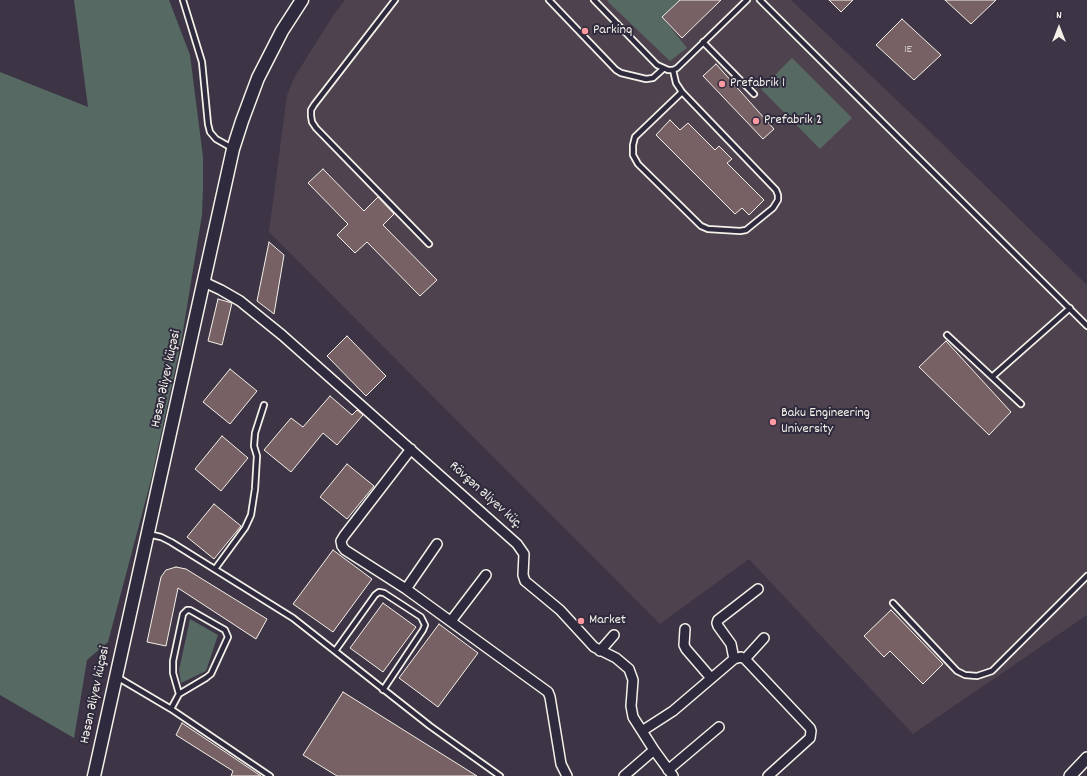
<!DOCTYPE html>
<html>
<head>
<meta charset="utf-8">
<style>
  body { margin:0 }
  #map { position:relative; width:1087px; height:776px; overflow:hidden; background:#3d3545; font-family:Dekko,sans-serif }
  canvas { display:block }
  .north { position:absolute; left:1039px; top:8px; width:40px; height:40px; -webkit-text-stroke:3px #2f2a3d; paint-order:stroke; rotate:0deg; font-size:11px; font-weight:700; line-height:16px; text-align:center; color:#f4f1e8 }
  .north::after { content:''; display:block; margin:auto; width:14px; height:18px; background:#f4f1e8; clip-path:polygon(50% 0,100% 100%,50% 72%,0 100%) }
</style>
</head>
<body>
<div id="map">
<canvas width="1087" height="776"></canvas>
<div class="north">N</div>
</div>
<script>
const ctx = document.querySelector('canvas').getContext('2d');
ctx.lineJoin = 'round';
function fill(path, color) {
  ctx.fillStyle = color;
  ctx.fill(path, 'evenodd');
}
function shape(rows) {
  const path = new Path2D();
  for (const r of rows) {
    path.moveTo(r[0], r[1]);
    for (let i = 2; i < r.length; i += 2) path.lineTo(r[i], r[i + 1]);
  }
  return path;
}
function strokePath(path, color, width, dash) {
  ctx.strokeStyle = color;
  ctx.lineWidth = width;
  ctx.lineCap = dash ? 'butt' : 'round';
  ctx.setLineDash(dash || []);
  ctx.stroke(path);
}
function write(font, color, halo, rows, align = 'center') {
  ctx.font = font + ' Dekko,sans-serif';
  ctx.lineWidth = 4;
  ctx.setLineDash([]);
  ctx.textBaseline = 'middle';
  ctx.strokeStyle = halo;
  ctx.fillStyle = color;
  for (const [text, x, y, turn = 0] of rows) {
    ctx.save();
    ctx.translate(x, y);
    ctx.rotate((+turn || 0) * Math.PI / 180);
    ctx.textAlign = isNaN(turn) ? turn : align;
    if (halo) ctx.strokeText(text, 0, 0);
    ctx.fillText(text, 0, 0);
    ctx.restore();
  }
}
fill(shape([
  [345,0,791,0,923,125,1087,285,1087,615,913,734,749,559,660,624,269,232,287,95,294,78,334,14]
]), '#4e424f');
fill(shape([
  [74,0,169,0,190,55,203,157,203,188,202,215,181,343,151,480,108,642,87,660,74,738,0,695,0,72,88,107],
  [609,0,680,0,662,17,687,48,670,61,607,1],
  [792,58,852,118,820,149,761,89],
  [190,619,218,635,206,671,181,683,179,670]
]), '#566962');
const building = shape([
  [680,0,721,0,682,38,662,17,680,0],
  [829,0,853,0,841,12,829,0],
  [945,0,996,0,971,24,945,0],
  [902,19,941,55,914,80,876,45,902,19],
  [716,64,774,129,763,139,703,76,716,64],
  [670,120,680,130,688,123,715,150,719,146,732,159,727,163,764,200,749,215,742,208,735,214,656,135,670,120],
  [323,169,364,211,378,197,394,214,383,225,437,280,420,296,367,242,355,253,337,235,348,224,308,183,323,169],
  [269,242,284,255,274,314,257,301,269,242],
  [218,299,232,303,222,345,208,341,218,299],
  [347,336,386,376,366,396,327,356,347,336],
  [946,341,1011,412,989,435,919,367,946,341],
  [230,369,257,391,230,424,203,402,230,369],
  [330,396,352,415,357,410,363,415,337,445,323,433,291,472,264,450,291,418,303,427,330,396],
  [222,436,248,458,221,491,195,469,222,436],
  [347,464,374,486,347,519,320,497,347,464],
  [214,504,241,526,214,559,187,537,214,504],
  [333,550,372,579,333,632,293,604,333,550],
  [176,567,186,569,267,619,256,639,178,588,166,646,147,642,161,577,166,570,176,567],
  [383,603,416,627,383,672,350,648,383,603],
  [891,610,943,664,923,684,890,651,884,657,864,636,891,610],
  [439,624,478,653,438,707,399,678,439,624],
  [343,692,477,776,337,776,303,755,343,692],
  [182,723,261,776,231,776,233,771,176,735,182,723]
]);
fill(building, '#776165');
strokePath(building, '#f4f1e8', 1);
const service = shape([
  [183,0,202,62,208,124,210,132,216,139,232,148],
  [395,0,314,105,311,110,311,116,312,122,316,128,429,244],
  [549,0,616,70,621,73,646,79,653,78,663,69],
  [594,0,657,65,668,70,673,70,677,68,747,0],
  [760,0,1087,326],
  [703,42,754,94],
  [673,70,676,83,682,92,776,190,778,195,778,200,773,208,746,230,740,231,708,229,701,226,638,164,633,155,633,145,635,137,682,92],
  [947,335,1021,404],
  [992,377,1070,308],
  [148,534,161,537,171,542,293,618,430,726,500,776],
  [215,569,245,528,251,515,255,489,257,456,254,446,255,433,264,405],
  [893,603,957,671,965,675,977,676,992,671,1087,576],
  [335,651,375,595,379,592,384,593,421,617,425,625,423,630,383,690],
  [117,677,171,709,270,776],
  [171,709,179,694,206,678,211,674,228,637,225,630,190,610,187,610,183,614,173,661,173,673,179,694]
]);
const minor = shape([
  [204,282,221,290,240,301,282,335,517,544,524,554,523,575,525,581,560,610,594,647,616,658,629,669,633,680,631,706,633,717,654,750,673,776],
  [411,449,344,536,341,541,342,546,345,550,406,589,548,692,550,697,561,764,567,776],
  [406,589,437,544],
  [451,621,486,575],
  [685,629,684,645,686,649,711,678],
  [600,651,614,635],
  [734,659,731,644,718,626,717,623,718,620,758,589],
  [745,659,764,638],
  [642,731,673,711,734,659,741,657,745,659,810,728,811,731,810,738,768,776],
  [668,770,719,727],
  [624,776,654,750]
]);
const tertiary = shape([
  [1070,776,1087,758]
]);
const secondary = shape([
  [94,776,233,149,242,121,258,78,282,31,302,0]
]);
strokePath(service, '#f4f1e8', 8);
strokePath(minor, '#f4f1e8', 12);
strokePath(tertiary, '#f4f1e8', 14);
strokePath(secondary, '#f4f1e8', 15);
strokePath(service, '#2f2a3d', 4.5);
strokePath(minor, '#2f2a3d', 9);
strokePath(tertiary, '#2f2a3d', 11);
strokePath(secondary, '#2f2a3d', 12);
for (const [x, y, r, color] of [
  [585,31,4,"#ff9aa2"],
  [722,84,4,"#ff9aa2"],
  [756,121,4,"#ff9aa2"],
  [773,422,4,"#ff9aa2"],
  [581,621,4,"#ff9aa2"]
]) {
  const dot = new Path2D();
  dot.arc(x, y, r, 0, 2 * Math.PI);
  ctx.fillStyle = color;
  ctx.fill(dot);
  strokePath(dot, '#2f2a3d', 1.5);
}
write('12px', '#d5cdc7', null, [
  ["1E",908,50]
]);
write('14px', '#f4f1e8', '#2f2a3d', [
  ["Parkinq",593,31],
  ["Prefabrik 1",730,84],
  ["Prefabrik 2",764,121],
  ["Baku Engineering",781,414],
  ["University",781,430],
  ["Market",589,621]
], 'left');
write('14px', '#f4f1e8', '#2f2a3d', [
  ["Həsən Əliyev küçəsi",167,379,-78],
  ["Rövşən Əliyev küç.",485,496,42],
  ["Həsən Əliyev küçəsi",96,695,-78]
]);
</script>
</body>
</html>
